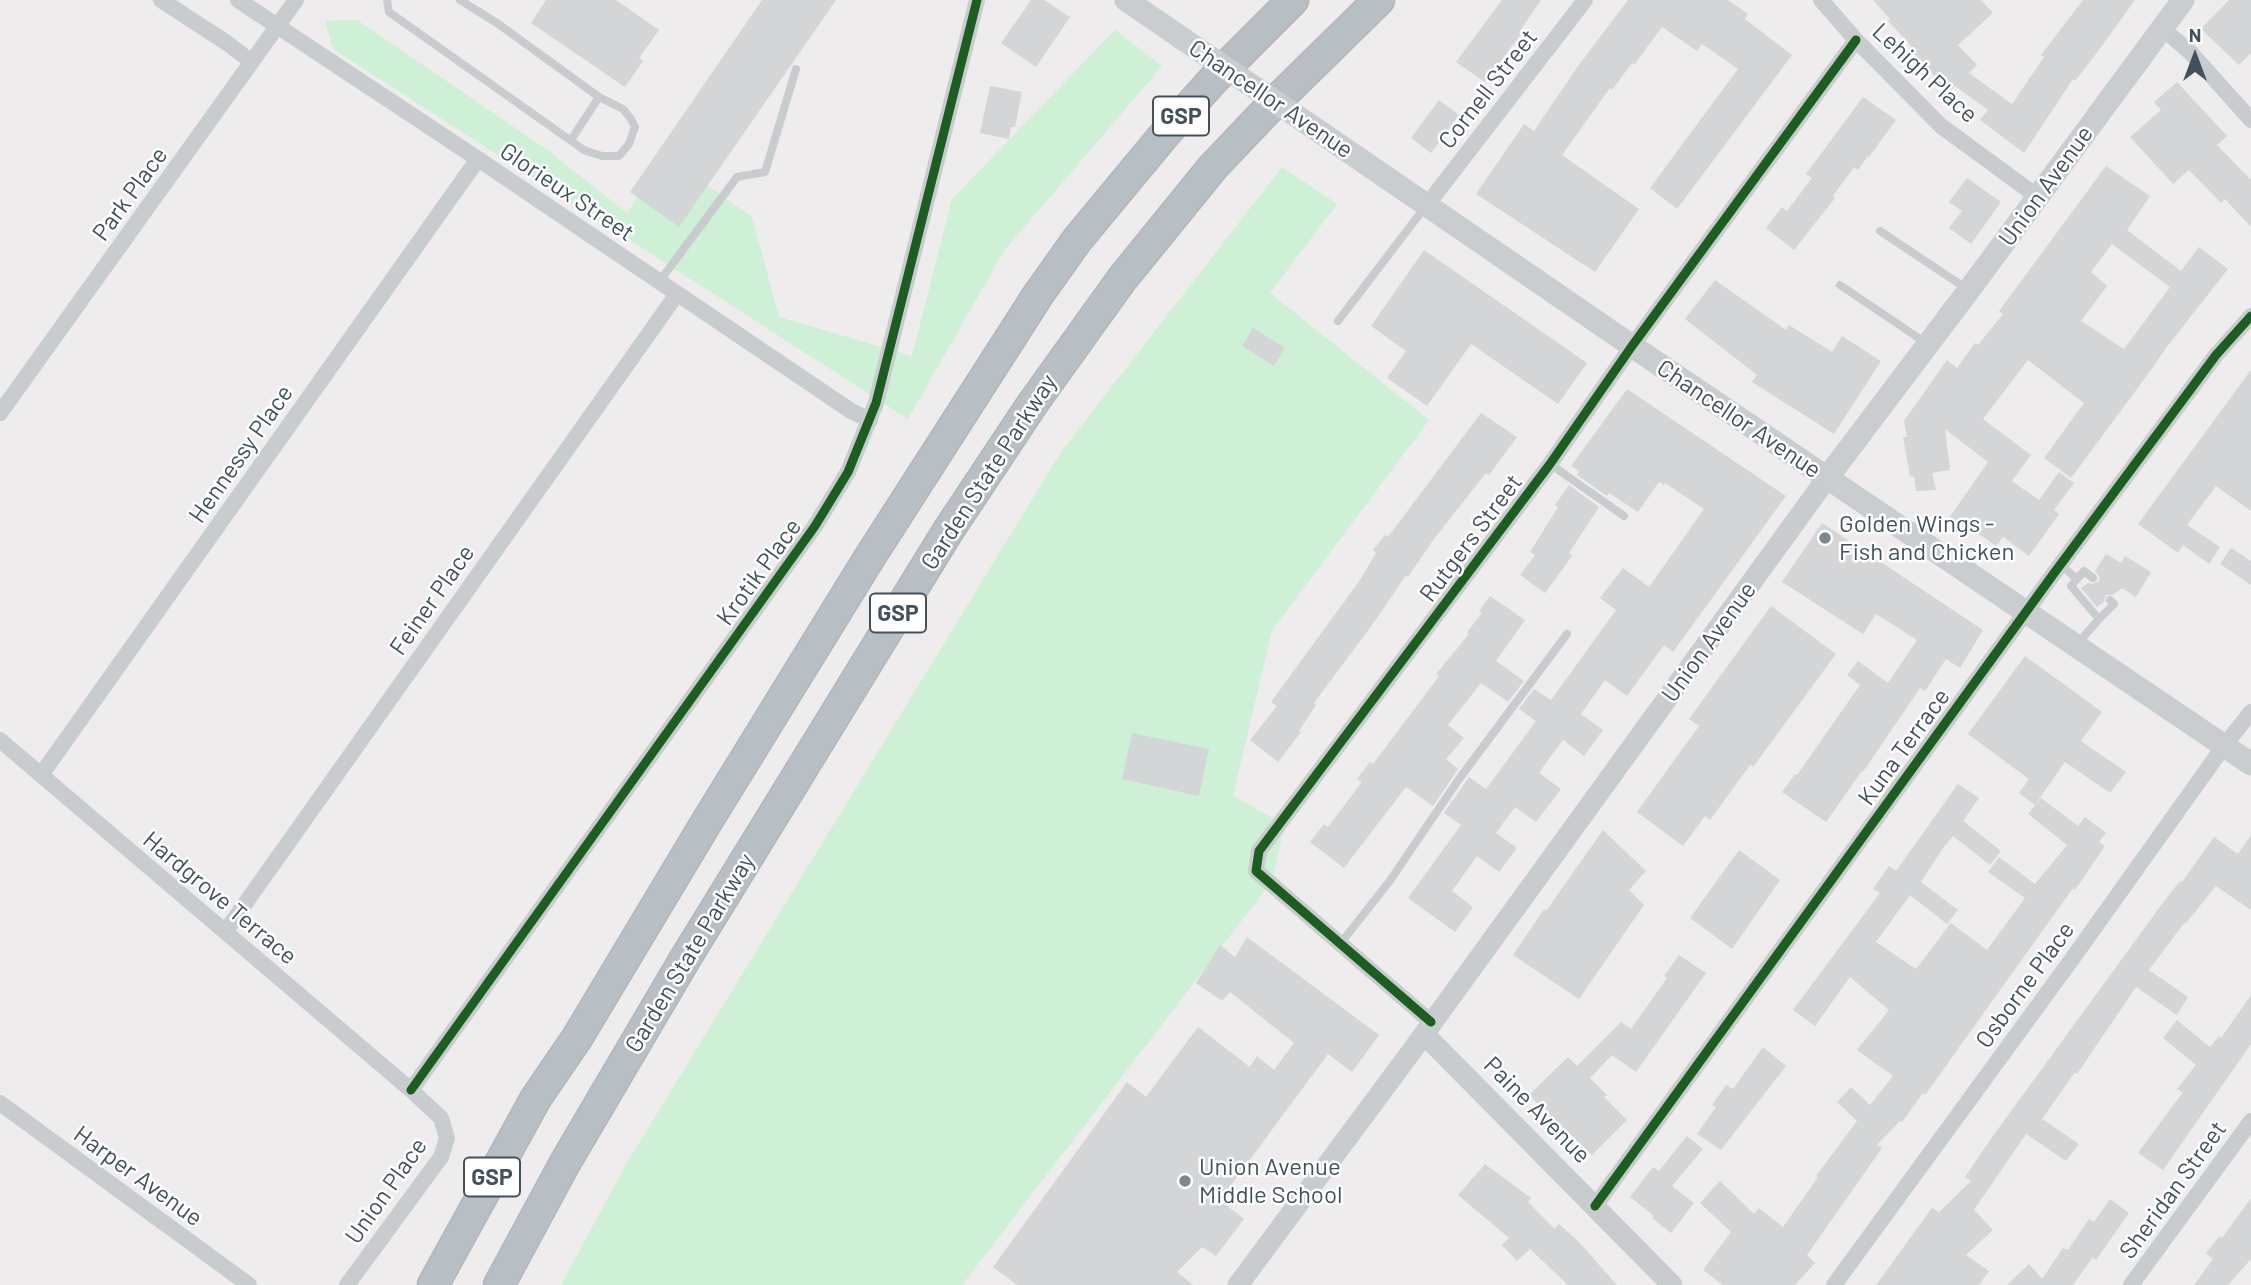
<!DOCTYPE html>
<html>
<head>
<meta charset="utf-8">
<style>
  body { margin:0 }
  #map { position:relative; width:2251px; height:1285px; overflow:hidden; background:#eeecec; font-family:Barlow,sans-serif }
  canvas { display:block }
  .north { position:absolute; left:2160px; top:21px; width:70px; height:70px; -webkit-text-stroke:5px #fff; paint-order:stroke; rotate:0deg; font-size:19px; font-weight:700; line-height:28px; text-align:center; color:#42515b }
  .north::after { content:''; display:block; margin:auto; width:24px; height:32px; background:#42515b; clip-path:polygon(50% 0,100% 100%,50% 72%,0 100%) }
</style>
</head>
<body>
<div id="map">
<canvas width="2251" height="1285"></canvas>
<div class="north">N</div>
</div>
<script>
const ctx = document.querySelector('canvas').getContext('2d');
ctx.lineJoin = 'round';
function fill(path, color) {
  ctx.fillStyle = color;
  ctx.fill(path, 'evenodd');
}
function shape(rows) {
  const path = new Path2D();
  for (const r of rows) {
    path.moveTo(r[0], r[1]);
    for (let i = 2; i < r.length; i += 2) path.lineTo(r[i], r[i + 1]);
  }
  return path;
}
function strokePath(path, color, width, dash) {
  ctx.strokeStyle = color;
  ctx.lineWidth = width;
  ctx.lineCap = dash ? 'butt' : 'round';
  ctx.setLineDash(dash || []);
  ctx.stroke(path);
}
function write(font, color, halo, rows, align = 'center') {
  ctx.font = font + ' Barlow,sans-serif';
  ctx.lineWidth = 5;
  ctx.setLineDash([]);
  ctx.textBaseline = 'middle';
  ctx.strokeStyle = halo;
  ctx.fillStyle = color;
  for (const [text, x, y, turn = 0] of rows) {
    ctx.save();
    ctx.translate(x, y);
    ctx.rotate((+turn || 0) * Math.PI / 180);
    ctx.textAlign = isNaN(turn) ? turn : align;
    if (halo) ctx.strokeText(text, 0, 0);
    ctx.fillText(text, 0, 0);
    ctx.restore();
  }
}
fill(shape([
  [357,20,546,149,627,213,665,155,752,217,779,317,912,356,952,199,1115,30,1162,66,1004,251,908,419,333,49,325,21],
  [1282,167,1337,204,1270,293,1429,420,1272,630,1233,796,1285,825,1272,881,962,1285,561,1285,625,1166,1061,452]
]), '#cdf0d7');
fill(shape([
  [546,0,616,0,659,30,639,58,643,61,625,87,531,23],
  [762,0,836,0,679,227,630,192],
  [1031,0,1044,0,1070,17,1036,67,1001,43],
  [1502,0,1541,0,1519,32,1521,34,1485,82,1456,62],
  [1628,0,1728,0,1748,14,1745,19,1792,55,1677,209,1650,188,1738,69,1702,44,1697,51,1662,27,1634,65,1632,63,1612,90,1610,88,1562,155,1639,209,1595,272,1476,194,1524,124,1534,131,1578,66],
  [1873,0,1981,0,1993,13,1958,45,1977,65,1969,73,2012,104,2044,57,2041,55,2083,0,2135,0,2096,54,2075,81,2073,79,2024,153,1980,120,1988,110,1955,86,1949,92,1909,48,1911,46,1888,21,1890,19],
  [2229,0,2251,0,2251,53,2239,65,2201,29],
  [2177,82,2227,136,2217,145,2251,180,2251,227,2225,199,2221,203,2189,170,2173,184,2130,137,2161,110,2154,102],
  [990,86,1022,92,1015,127,1011,127,1009,139,980,133],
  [1863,97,1896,120,1869,157,1868,156,1858,170,1854,167,1833,196,1835,198,1794,250,1766,228,1782,207,1787,211,1812,178,1806,174],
  [1439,100,1459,115,1431,153,1411,138],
  [2106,166,2150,196,2127,230,2181,271,2199,247,2228,269,2166,348,2151,370,2071,478,2044,458,2084,403,2028,360,1983,419,2031,455,2012,481,2039,500,2059,472,2074,483,2054,510,2059,514,2029,556,2003,537,1996,546,1969,527,1967,530,1949,518,1988,462,1945,429,1950,470,1932,473,1936,490,1916,491,1914,477,1910,476,1903,437,1907,437,1904,421,1947,360,1957,368,1975,343,1978,345,2003,314,1999,311],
  [2112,244,2170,287,2124,349,2081,321,2107,286,2091,272],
  [1967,178,2001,202,1971,244,1949,228,1962,211,1949,202],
  [1424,250,1587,363,1558,404,1471,344,1427,406,1387,378,1406,351,1371,326],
  [1715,280,1786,330,1789,325,1832,352,1842,336,1881,361,1834,434,1752,382,1757,375,1685,319],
  [1253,328,1285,348,1274,366,1242,346],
  [2251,370,2251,511,2216,486,2187,525,2220,547,2209,564,2183,545,2178,553,2138,524],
  [1627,389,1786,496,1673,652,1664,645,1627,696,1605,680,1581,714,1603,730,1584,756,1563,740,1551,756,1539,773,1561,789,1536,822,1515,807,1496,833,1517,848,1499,872,1477,856,1452,891,1473,907,1455,932,1408,898,1461,825,1444,813,1469,777,1486,789,1536,721,1519,709,1534,689,1551,700,1616,610,1600,598,1623,568,1649,587,1704,509,1665,483,1664,485,1659,482,1638,512,1609,493,1607,496,1577,475,1579,471,1571,466],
  [1481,413,1517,437,1489,475,1486,473,1434,539,1408,577,1406,575,1375,621,1314,703,1316,705,1299,731,1301,732,1278,762,1250,740,1277,706,1271,702,1360,580,1376,553,1373,550,1385,535,1388,537],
  [1569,485,1599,507,1569,553,1572,556,1545,593,1520,575,1535,555,1530,552,1558,507,1555,505],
  [1822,523,1983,630,1960,668,1946,659,1925,691,1920,688,1863,772,1862,771,1826,822,1782,792,1795,774,1797,775,1860,685,1847,675,1858,661,1888,683,1917,640,1876,614,1863,634,1782,582],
  [2231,548,2251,561,2251,585,2220,564],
  [2106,554,2121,563,2125,556,2151,572,2136,597,2122,588,2113,595,2106,595,2104,602,2097,607,2081,588,2088,583,2093,584,2099,581,2099,576,2095,571],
  [1490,596,1525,620,1496,661,1524,681,1508,702,1481,683,1448,725,1464,738,1446,759,1458,769,1433,806,1406,787,1344,868,1310,842,1324,824,1328,827,1362,782,1357,779,1370,762,1373,764,1425,695,1439,676,1436,674,1469,634,1467,632,1482,613,1479,611],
  [1771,606,1836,654,1753,767,1750,765,1710,820,1705,816,1683,846,1637,812,1699,726,1689,719],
  [2025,656,2102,712,2081,741,2126,772,2110,793,2065,762,2035,805,2019,793,2029,779,1968,734],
  [1132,733,1209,749,1199,796,1122,779],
  [1958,784,1979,798,1963,821,2001,851,1990,865,1953,836,1943,848,1921,882,1958,910,1947,924,1910,895,1876,942,1916,969,1951,923,1987,950,2025,898,1988,872,1999,857,2035,884,2067,845,2028,814,2041,798,2078,826,2085,817,2106,833,2099,842,2105,846,2075,890,2073,888,1925,1095,1923,1093,1902,1122,1900,1121,1877,1145,1882,1148,1807,1255,1815,1263,1795,1285,1723,1285,1703,1270,1731,1232,1700,1203,1720,1181,1754,1214,1759,1208,1783,1227,1818,1177,1816,1176,1857,1121,1837,1102,1851,1087,1870,1105,1893,1076,1857,1050,1889,1010,1850,977,1815,1026,1793,1010,1880,893,1873,889,1889,866,1896,871],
  [1603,830,1646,871,1629,890,1644,905,1579,999,1513,955,1544,909,1546,911],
  [2251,835,2251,910,2216,886,2186,923,2185,922,2149,970,2188,997,2177,1015,2136,987,2094,1049,2077,1074,2075,1072,2042,1119,2079,1144,2066,1161,2026,1134,1974,1210,1993,1230,1966,1255,1989,1271,1979,1285,1876,1285,1932,1208,1939,1212,1971,1181,1965,1177,1990,1140,2162,904,2180,881,2182,882,2214,837,2238,854],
  [1739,850,1780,880,1732,949,1690,918],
  [1247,937,1379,1035,1352,1072,1328,1054,1220,1200,1244,1219,1216,1256,1202,1247,1177,1272,1193,1285,1017,1285,993,1267,1127,1082,1146,1097,1198,1027,1250,1067,1257,1056,1274,1070,1294,1043,1230,992,1222,1001,1196,983,1220,945,1235,957],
  [1679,955,1706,973,1636,1072,1612,1055,1590,1078,1607,1095,1604,1097,1627,1120,1592,1155,1529,1095,1568,1057,1577,1066,1621,1022,1631,1029,1667,978,1664,976],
  [2251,995,2251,1044,2163,1170,2138,1153,2183,1092,2177,1089,2196,1065,2163,1038,2177,1020,2210,1047,2219,1036,2221,1038],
  [1763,1047,1786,1066,1721,1150,1697,1134,1716,1107,1712,1105,1726,1085,1733,1089],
  [1687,1136,1703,1149,1672,1186,1694,1203,1671,1233,1652,1218,1654,1216,1630,1197,1653,1167,1659,1171],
  [1485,1164,1531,1198,1528,1202,1555,1229,1559,1224,1579,1242,1617,1285,1568,1285,1530,1249,1517,1261,1502,1245,1509,1238,1458,1195],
  [2251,1198,2251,1259,2228,1285,2194,1285,2213,1259,2206,1253,2220,1236,2222,1238],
  [2110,1199,2129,1213,2096,1260,2092,1258,2073,1285,2007,1285,2029,1264,2042,1279,2063,1248,2068,1250,2089,1219,2094,1222]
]), '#d4d5d7');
const motorway = shape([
  [433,1285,536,1098,577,1038,706,823,868,560,1038,295,1077,240,1164,135,1215,78,1293,0],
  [499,1285,566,1161,685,959,948,531,1033,403,1122,279,1213,167,1271,106,1379,0]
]);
strokePath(motorway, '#b0b7bd', 33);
strokePath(shape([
  [387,0,389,12,584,150,602,156,619,156,629,144,635,127,631,119,623,109,599,97,497,23,460,0],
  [571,140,599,97],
  [1880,231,1967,289],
  [659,282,737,177,765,172,796,69],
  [1840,285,1926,343],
  [1338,321,1425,207],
  [1550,464,1624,516],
  [2061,565,2077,579,2071,586,2099,619,2078,643],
  [2077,579,2084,571,2093,578],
  [2099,619,2114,604,2110,600],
  [1340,944,1389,882,1459,779,1567,634]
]), '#c8ccce', 8);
strokePath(shape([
  [161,0,227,43,252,62],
  [238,0,478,159,851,411,870,420],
  [1821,0,1856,40,1941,126,2038,197],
  [2162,28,2191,53,2251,120],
  [1427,205,1585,0],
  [0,413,296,0],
  [0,740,411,1090,441,1118,447,1138,441,1157,347,1285],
  [41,775,478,159],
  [225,932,677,294],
  [1431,1022,1256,871,1259,851,1550,464,1632,346,1856,40],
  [411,1090,815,526,848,472,876,403,977,0],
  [0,1103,249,1285],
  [1595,1206,2052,576,2216,355,2251,316],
  [1834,1285,2075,955,2224,746,2251,712],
  [2131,1285,2251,1121]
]), '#c8ccce', 16);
strokePath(shape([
  [1424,1034,1672,1285],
  [1238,1285,1411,1052,1827,478]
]), '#c8ccce', 21);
strokePath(shape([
  [1126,0,1183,39],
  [1320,132,1632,346,2251,764],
  [1827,478,1969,290,2183,0]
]), '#c9cdd0', 23);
strokePath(motorway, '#b8bfc4', 30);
strokePath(shape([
  [1183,39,1320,132]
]), '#c9cdd0', 23);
strokePath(shape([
  [1431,1022,1256,871,1259,851,1550,464,1632,346,1856,40],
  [411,1090,815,526,848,472,876,403,977,0],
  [1595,1206,2052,576,2216,355,2251,316]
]), '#1b5e20', 9);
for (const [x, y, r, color] of [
  [1825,538,7,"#7e878e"],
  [1185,1181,7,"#7e878e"]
]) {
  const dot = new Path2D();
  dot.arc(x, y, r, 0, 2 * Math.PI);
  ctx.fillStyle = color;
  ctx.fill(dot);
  strokePath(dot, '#fff', 2.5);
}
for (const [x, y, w] of [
  [1181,116,56],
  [898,613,56],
  [492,1177,56]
]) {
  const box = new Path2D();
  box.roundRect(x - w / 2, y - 19.5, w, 39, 5);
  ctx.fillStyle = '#fff';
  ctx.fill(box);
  strokePath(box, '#42515b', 2);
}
write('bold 23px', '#42515b', null, [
  ["GSP",1181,116],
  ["GSP",898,613],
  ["GSP",492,1177]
]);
write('24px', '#42515b', '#fff', [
  ["Lehigh Place",1925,73,43],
  ["Cornell Street",1488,89,-52],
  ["Chancellor Avenue",1271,99,34],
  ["Union Avenue",2046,186,-54],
  ["Glorieux Street",567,192,34],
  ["Park Place",130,194,-54],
  ["Chancellor Avenue",1739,419,34],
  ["Hennessy Place",241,454,-55],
  ["Garden State Parkway",989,472,-57],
  ["Rutgers Street",1471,538,-53],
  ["Krotik Place",759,572,-54],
  ["Feiner Place",432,600,-55],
  ["Union Avenue",1709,642,-54],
  ["Kuna Terrace",1904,747,-54],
  ["Hardgrove Terrace",220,898,40],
  ["Garden State Parkway",690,953,-59],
  ["Osborne Place",2025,985,-54],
  ["Paine Avenue",1537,1110,45],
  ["Harper Avenue",138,1176,36],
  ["Sheridan Street",2173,1190,-54],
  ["Union Place",386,1191,-55]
]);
write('24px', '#42515b', '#fff', [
  ["Golden Wings -",1839,524],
  ["Fish and Chicken",1839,552],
  ["Union Avenue",1199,1167],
  ["Middle School",1199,1195]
], 'left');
</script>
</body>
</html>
